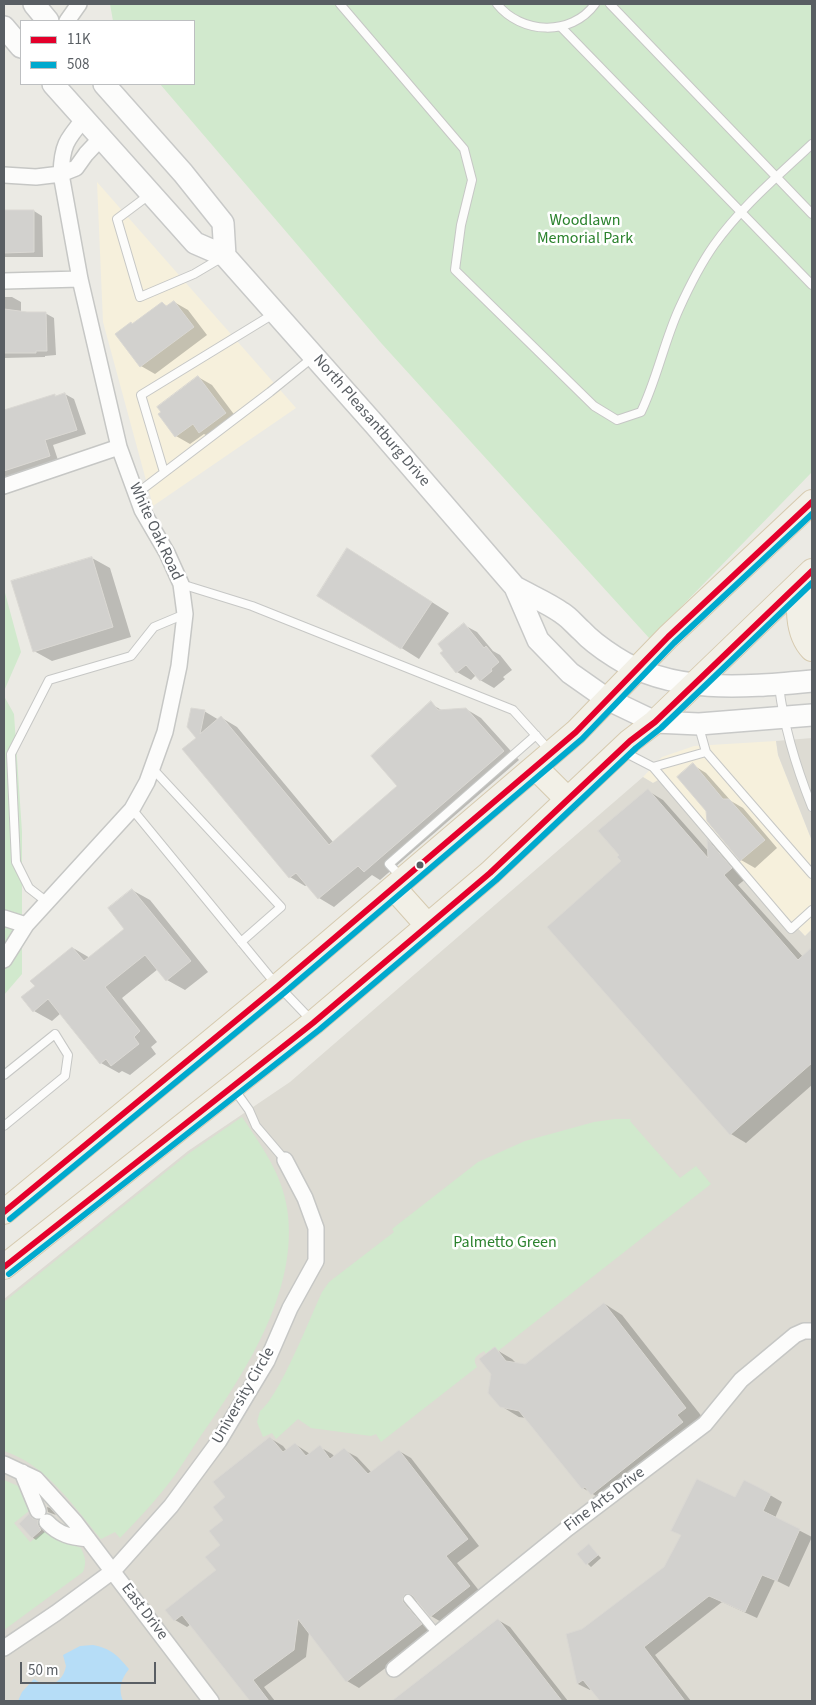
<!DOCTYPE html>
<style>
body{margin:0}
#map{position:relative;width:816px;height:1705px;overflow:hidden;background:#ebeae4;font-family:"Source Sans 3",sans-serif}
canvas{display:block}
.frame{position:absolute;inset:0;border:5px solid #595e63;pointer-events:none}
.legend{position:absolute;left:20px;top:20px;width:175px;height:65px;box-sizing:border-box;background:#fff;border:1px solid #bdbfc1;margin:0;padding:6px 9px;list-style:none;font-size:15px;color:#595e63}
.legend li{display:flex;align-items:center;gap:10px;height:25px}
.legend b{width:25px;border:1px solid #bdbfc1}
.scale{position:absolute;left:20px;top:1662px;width:136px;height:22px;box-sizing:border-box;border:2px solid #595e63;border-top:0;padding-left:6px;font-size:15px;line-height:18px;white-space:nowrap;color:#595e63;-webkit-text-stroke:4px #fff;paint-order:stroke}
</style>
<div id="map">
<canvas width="816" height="1705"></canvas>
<div class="frame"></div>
<ul class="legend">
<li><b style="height:6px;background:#e4002b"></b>11K</li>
<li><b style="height:6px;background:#00a9ce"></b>508</li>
</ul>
<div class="scale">50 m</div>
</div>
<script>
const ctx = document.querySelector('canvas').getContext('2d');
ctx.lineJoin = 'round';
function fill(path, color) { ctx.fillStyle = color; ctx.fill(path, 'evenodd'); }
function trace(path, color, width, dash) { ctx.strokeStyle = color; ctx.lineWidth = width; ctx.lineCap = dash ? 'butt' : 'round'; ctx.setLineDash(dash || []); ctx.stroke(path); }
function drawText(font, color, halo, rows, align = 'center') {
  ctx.font = font + ' "Source Sans 3",sans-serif'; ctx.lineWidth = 5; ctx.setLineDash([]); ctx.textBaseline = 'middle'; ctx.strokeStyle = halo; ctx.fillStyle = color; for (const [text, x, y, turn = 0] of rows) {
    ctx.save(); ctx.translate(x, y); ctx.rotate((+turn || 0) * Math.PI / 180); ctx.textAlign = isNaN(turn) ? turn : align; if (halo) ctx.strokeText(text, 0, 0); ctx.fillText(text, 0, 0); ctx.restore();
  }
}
fill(new Path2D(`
 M 97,182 L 296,408 L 153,506 L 103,322 Z
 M 776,741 L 778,755 L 812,841 L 812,929 L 805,936 L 658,781 L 653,783 L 643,777 L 662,757 L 694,746 Z`), '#f6f0dc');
fill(new Path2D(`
 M 812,738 L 812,841 L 778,755 L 776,741 Z
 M 643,777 L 653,783 L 658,780 L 805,936 L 812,929 L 812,1701 L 4,1701 L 4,1299 L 188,1151 L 290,1082 Z`), '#dddbd3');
fill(new Path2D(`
 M 110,4 L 812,4 L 812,472 L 650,639 L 382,344 L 160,84 L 194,84 L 194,21 L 113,21 Z
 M 4,589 L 21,652 L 4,691 Z
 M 4,696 L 14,714 L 22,832 L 22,974 L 4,995 Z
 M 242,1117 C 261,1145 282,1174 287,1208 C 300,1291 243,1376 198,1440 C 186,1458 175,1477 161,1493 C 148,1509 134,1523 120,1538 L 115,1532 L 101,1539 C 73,1506 47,1465 4,1451 L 4,1302 L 188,1154 Z
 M 615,1119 L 631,1119 L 630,1121 L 680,1178 L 696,1166 L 711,1184 L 498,1351 L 494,1347 L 486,1354 L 484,1351 C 476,1356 472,1358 477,1367 L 381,1442 L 376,1434 L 371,1436 L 311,1428 L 298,1419 L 276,1439 L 272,1433 L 263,1437 L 257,1422 L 260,1411 C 278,1399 311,1316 322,1292 L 329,1282 L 394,1232 L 392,1229 L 478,1162 L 525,1141 L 594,1122 Z
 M 4,1480 L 18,1486 L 29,1511 L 14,1523 L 30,1542 L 47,1530 L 55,1537 L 81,1548 C 85,1557 87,1562 83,1572 L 4,1630 Z`), '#d1e9cd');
fill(new Path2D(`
 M 93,1645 C 112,1649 117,1655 129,1669 C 121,1679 118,1689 123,1701 L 18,1701 L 22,1692 L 34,1679 C 48,1690 63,1683 66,1666 L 63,1655 L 80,1646 Z`), '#b6ddf7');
fill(new Path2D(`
 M 4,211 L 34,211 L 42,216 L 43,257 L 4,257 Z
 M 4,297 L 12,297 L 21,302 L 21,313 L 45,313 L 54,318 L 56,355 L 45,356 L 45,357 L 4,358 Z
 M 174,302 L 188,310 L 207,335 L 155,374 L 141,366 L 133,325 L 163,303 L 168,307 Z
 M 198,377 L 212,385 L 239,421 L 214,439 L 204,434 L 190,444 L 176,436 L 160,415 Z
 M 65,394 L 74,399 L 86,434 L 53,445 L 58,460 L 7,478 L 4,476 L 4,412 L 55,396 L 56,397 Z
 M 92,558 L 110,568 L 131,637 L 52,661 L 34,651 Z
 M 366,560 L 449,613 L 419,659 L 319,596 Z
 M 464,625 L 477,632 L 493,651 L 500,655 L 512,670 L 503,677 L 505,679 L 494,688 L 480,680 L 476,675 L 471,680 L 457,672 Z
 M 433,705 L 443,711 L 466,709 L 481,718 L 519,760 L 380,880 L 372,875 L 334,907 L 319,898 L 307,885 L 305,886 L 290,877 L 198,738 L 204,711 L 219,720 L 222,718 L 237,727 L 333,842 L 399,786 Z
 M 693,765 L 706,773 L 731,801 L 743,808 L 777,848 L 755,868 L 741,860 L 708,821 L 707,811 Z
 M 648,791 L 663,800 L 709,852 L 709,842 L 723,850 L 747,878 L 738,885 L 803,957 L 812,949 L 812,1085 L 746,1143 L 731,1134 L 623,861 Z
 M 132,890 L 150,900 L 208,972 L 185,990 L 167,980 L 158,969 L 122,998 L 157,1042 L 151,1047 L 156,1054 L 130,1075 L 122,1071 L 119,1073 L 101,1063 L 61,1013 L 52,1021 L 34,1011 L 37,987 L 73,948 L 90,958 L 126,929 Z
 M 605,1304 L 622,1315 L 703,1418 L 609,1504 L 583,1488 L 526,1418 L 519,1417 L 501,1406 L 495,1349 L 512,1359 L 517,1364 L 525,1365 Z
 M 270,1438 L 283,1446 L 287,1451 L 295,1444 L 310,1454 L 320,1447 L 332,1454 L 335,1457 L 344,1450 L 357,1457 L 372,1473 L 399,1451 L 411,1458 L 479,1546 L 457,1563 L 481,1593 L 443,1623 L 431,1616 L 418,1600 L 414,1605 L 433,1632 L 359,1688 L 347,1681 L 309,1632 L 306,1657 L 264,1687 L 275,1701 L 251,1701 L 191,1624 L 187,1627 L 175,1620 L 218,1571 L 227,1497 Z
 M 770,1495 L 782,1502 L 775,1518 L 812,1537 L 789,1587 L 775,1580 L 757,1618 L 722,1602 L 655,1655 L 691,1701 L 605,1701 L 595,1689 L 593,1688 L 590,1690 L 578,1684 L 567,1635 L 583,1630 L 665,1567 L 682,1536 L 673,1530 L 735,1499 Z
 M 47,1507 L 50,1508 L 56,1515 L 48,1512 Z
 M 29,1516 L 42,1524 L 45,1532 L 36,1540 L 32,1537 Z
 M 589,1546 L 601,1558 L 591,1567 L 578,1554 Z
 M 498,1620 L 510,1627 L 568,1701 L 394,1701 Z`), '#0003');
const building = new Path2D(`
 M 4,210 L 34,210 L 34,252 L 4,253 Z
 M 174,301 L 194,327 L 140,367 L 115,334 L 131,322 L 132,324 L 162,302 L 166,306 Z
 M 4,309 L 27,312 L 46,312 L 47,351 L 36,351 L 36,353 L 4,353 Z
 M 198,376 L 226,413 L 199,433 L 193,424 L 175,437 L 158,414 L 161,412 L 157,407 Z
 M 65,393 L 77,430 L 45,440 L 50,456 L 4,471 L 4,410 L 55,394 L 55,396 Z
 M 347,548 L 432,602 L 401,649 L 317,596 Z
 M 92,557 L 113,627 L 33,652 L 11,581 Z
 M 464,623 L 484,648 L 486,646 L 499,662 L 491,669 L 492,671 L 480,681 L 466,665 L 456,673 L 440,653 L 443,651 L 438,644 Z
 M 431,701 L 438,710 L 466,708 L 504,751 L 364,872 L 358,866 L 318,899 L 296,873 L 289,878 L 182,749 L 196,738 L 187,727 L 191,708 L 205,710 L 200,734 L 221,716 L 329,845 L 397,786 L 371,756 Z
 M 693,763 L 723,799 L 729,799 L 765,840 L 740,861 L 707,821 L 706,811 L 677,777 Z
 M 648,789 L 708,858 L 707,839 L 732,868 L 724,875 L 798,960 L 812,947 L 812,1063 L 730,1135 L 547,927 L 621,861 L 617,857 L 619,855 L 598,831 Z
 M 132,889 L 191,961 L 166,981 L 145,955 L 105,987 L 140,1031 L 134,1037 L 139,1044 L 111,1066 L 106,1059 L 100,1064 L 48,999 L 33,1012 L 21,997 L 35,986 L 30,981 L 72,947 L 84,961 L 124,929 L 108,908 Z
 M 604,1303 L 686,1408 L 677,1415 L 683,1422 L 591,1495 L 585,1487 L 582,1489 L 519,1411 L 500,1407 L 488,1393 L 491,1374 L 479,1359 L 495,1347 L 506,1361 L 525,1364 Z
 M 270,1437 L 283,1452 L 295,1443 L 306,1456 L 320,1445 L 330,1459 L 344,1448 L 368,1474 L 399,1450 L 468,1539 L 446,1556 L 470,1586 L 430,1617 L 412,1595 L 405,1594 L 403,1598 L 403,1602 L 422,1624 L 346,1682 L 298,1619 L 294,1650 L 253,1680 L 269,1701 L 250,1701 L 182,1615 L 174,1621 L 165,1610 L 216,1570 L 205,1557 L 220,1545 L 209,1531 L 223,1520 L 213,1507 L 225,1497 L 213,1482 Z
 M 697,1479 L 735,1497 L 744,1480 L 758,1487 L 771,1494 L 763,1511 L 800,1529 L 777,1581 L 762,1575 L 745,1612 L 709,1596 L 644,1647 L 685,1701 L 600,1701 L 583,1680 L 577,1684 L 566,1634 L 582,1629 L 664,1567 L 681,1535 L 671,1531 Z
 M 29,1514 L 33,1519 L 38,1520 L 38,1525 L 41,1530 L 32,1538 L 19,1524 Z
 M 589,1544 L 598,1555 L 586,1565 L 577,1554 Z
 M 498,1619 L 562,1701 L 392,1701 Z`);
fill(building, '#d2d1ce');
trace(building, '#dad8d3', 1);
const lane = new Path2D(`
 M 340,4 L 464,149 L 472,180 L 461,225 L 455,270 L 594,406 L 617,420 L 641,412 C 657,379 664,342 679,309 C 689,287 700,265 714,245 C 741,207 778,176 812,144
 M 497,4 C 521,34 571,37 595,4
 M 610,4 L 812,214
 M 561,27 L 812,285
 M 149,195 L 117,219 L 140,297 L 194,274 L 221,258
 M 164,472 L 141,395 L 275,313
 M 136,494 L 270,392 L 312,358
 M 181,584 L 252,606 L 513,710 L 550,751
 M 779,686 C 784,728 796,767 812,807
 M 699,727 L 706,752 L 812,874
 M 622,751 L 653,767 L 791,929 L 812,910
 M 653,767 L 706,752
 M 152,768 L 281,907 L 241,942
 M 132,809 L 270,977 L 312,1021
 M 401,877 L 389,864 L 536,735
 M 47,902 L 29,888 L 16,862 L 11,754 L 49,680 L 131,656 L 154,627 L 185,614
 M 4,1075 L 55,1034 L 68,1055 L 65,1076 L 4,1126
 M 234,1089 L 249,1110 L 256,1126 L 285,1160
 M 408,1599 L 437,1634`);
const street = new Path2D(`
 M 67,21 L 79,4
 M 4,175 L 36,177 L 61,174 L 76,168 L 86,154 L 101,138
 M 4,281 L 80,279
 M 4,486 L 119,447
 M 4,918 L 26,925
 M 4,960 L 26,925 L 132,809 L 147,782 L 165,732 L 179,666 L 185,614 L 181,584 L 167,553 L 142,510 L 119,447 L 80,279 L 61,174 C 62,146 66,140 84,119
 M 4,1464 L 36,1479 L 75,1522 L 211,1701
 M 22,1472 L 38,1511
 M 47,1522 C 59,1535 71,1537 88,1539
 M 4,1648 L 56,1613 L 113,1571 L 171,1506 L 219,1441 L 267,1361 L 290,1308 L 316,1261 L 316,1228 L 305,1198 L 285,1160
 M 394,1669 L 568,1528 L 705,1424 L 741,1380 L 795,1335 L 804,1331 L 812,1331`);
const secondary = new Path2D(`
 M 34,4 L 48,21
 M 4,27 L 21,47
 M 53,84 L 195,243 L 225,256 L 375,425 L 515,587 L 538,640 L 570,673 L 607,699 L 655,722 L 699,724 L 812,715
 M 104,84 L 183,173 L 223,223 L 225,256
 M 515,587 C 531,596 548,603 562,613 C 570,618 575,625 582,631 C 591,641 604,650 615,657 C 673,695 747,687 812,681`);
const primary = new Path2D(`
 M 801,583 C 798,604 796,632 812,649
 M 535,767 L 568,800
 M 394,888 L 428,926
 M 4,1212 L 278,986 L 576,732 L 668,637 L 812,502
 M 4,1267 L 313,1023 L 490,873 L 630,741 L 655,722 L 812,571`);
trace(lane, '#c6c7c5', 10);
trace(street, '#c6c7c5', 18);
trace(secondary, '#c8c9c8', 24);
trace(primary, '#d6caaf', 26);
trace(lane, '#fcfcfb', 8);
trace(street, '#fcfcfb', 15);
trace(secondary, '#fcfcfb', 21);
trace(primary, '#f2f0e7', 24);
trace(new Path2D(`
 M 4,1212 L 278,986 L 576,732 L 668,637 L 812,502
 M 4,1267 L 313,1023 L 490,873 L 630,741 L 655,722 L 812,571`), '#e4002b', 6);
trace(new Path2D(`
 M 10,1219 L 284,993 L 582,739 L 674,643 L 812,514
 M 9,1274 L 319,1030 L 496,880 L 636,748 L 661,728 L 812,583`), '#00a9ce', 6);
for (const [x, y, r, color] of [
 [420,865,4.5,"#595e63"]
]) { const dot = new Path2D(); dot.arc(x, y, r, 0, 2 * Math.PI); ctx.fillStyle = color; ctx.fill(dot); trace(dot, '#fff', 2); }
drawText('16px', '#2b822d', '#fff', [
 ["Woodlawn",585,221],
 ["Memorial Park",585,239],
 ["Palmetto Green",505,1243]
]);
drawText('16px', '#595e63', '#fff', [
 ["North Pleasantburg Drive",371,421,49],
 ["White Oak Road",155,532,65],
 ["University Circle",244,1396,-60],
 ["Fine Arts Drive",605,1500,-37],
 ["East Drive",144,1612,53]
]);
</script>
